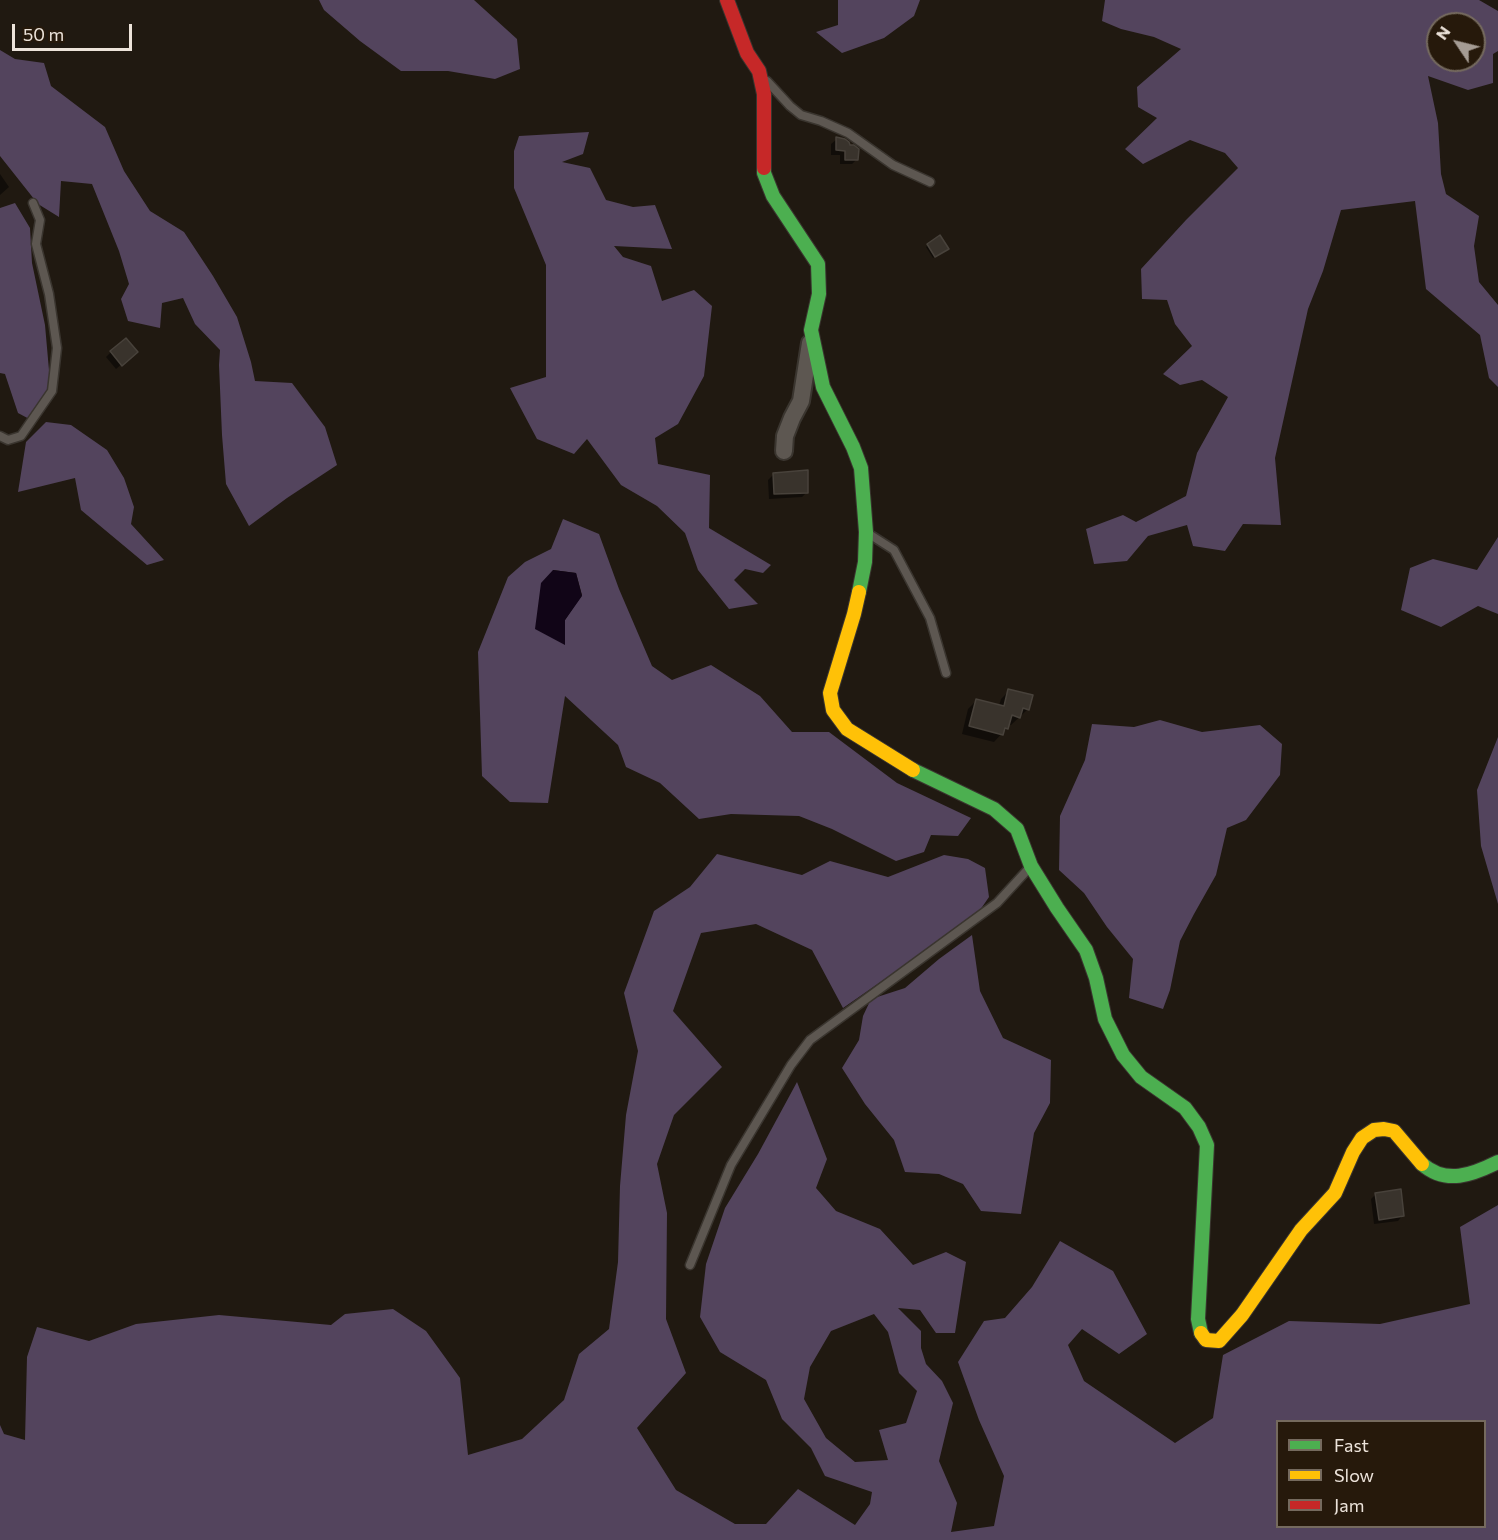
<!DOCTYPE html>
<style>
body{margin:0}
#map{position:relative;width:1498px;height:1540px;overflow:hidden;background:#201911;font-family:Commissioner,sans-serif}
canvas{display:block}
.legend{position:absolute;left:1276px;top:1420px;width:210px;height:108px;box-sizing:border-box;background:#26190b;border:2px solid #756a5e;margin:0;padding:8px 10px;list-style:none;font-size:18px;color:#ece3da}
.legend li{display:flex;align-items:center;gap:12px;height:30px}
.legend b{width:30px;border:2px solid #756a5e}
.north{position:absolute;left:1426px;top:12px;width:60px;height:60px;box-sizing:border-box;background:#26190b;border:2px solid #756a5e;border-radius:50%;rotate:305deg;font-size:16px;font-weight:700;line-height:24px;text-align:center;color:#ece3da}
.north::after{content:'';display:block;margin:auto;width:21px;height:27px;background:#a59c94;clip-path:polygon(50% 0,100% 100%,50% 72%,0 100%)}
.scale{position:absolute;left:12px;top:24px;width:120px;height:27px;box-sizing:border-box;border:3px solid #ece3da;border-top:0;padding-left:8px;font-size:18px;line-height:21px;white-space:nowrap;color:#ece3da;-webkit-text-stroke:4px #26190b;paint-order:stroke}
</style>
<div id="map">
<canvas width="1498" height="1540"></canvas>
<ul class="legend">
<li><b style="height:8px;background:#4caf50"></b>Fast</li>
<li><b style="height:8px;background:#ffc107"></b>Slow</li>
<li><b style="height:8px;background:#c62828"></b>Jam</li>
</ul>
<div class="north">N</div>
<div class="scale">50 m</div>
</div>
<script>
const ctx = document.querySelector('canvas').getContext('2d');
ctx.lineJoin = 'round';
function fill(path, color) { ctx.fillStyle = color; ctx.fill(path, 'evenodd'); }
function trace(path, color, width, dash) { ctx.strokeStyle = color; ctx.lineWidth = width; ctx.lineCap = dash ? 'butt' : 'round'; ctx.setLineDash(dash || []); ctx.stroke(path); }
fill(new Path2D(`
 M 319,0 L 474,0 L 517,39 L 520,69 L 495,79 L 448,71 L 401,71 L 360,41 L 324,10 Z
 M 838,0 L 920,0 L 914,16 L 884,38 L 842,53 L 816,32 L 838,25 Z
 M 1105,0 L 1479,0 L 1498,11 L 1498,51 L 1493,54 L 1493,83 L 1468,90 L 1428,76 L 1438,123 L 1441,174 L 1446,194 L 1479,216 L 1474,246 L 1479,282 L 1498,305 L 1498,387 L 1489,378 L 1480,335 L 1426,289 L 1415,201 L 1341,210 L 1323,271 L 1308,309 L 1275,458 L 1281,525 L 1243,524 L 1225,551 L 1193,546 L 1187,525 L 1148,536 L 1127,561 L 1094,564 L 1086,529 L 1123,515 L 1136,522 L 1186,496 L 1197,453 L 1228,397 L 1202,380 L 1180,385 L 1163,374 L 1192,346 L 1175,324 L 1167,300 L 1142,299 L 1141,269 L 1186,220 L 1238,168 L 1225,153 L 1190,140 L 1143,164 L 1125,149 L 1157,118 L 1138,107 L 1137,87 L 1181,49 L 1154,37 L 1121,29 L 1102,21 ZM 1438,24 L 1474,24 L 1474,60 L 1438,60 Z
 M 0,50 L 15,59 L 44,63 L 51,86 L 105,127 L 124,171 L 150,211 L 184,232 L 213,276 L 237,317 L 251,362 L 255,381 L 292,383 L 325,427 L 337,465 L 287,498 L 249,526 L 226,484 L 222,435 L 219,365 L 220,350 L 195,324 L 183,298 L 162,303 L 160,328 L 128,321 L 121,299 L 129,284 L 119,251 L 92,184 L 61,181 L 59,217 L 38,204 L 0,156 Z
 M 589,132 L 583,154 L 562,162 L 590,168 L 606,200 L 633,207 L 655,205 L 672,249 L 614,246 L 623,257 L 651,266 L 662,301 L 694,290 L 712,306 L 704,376 L 678,424 L 655,438 L 658,464 L 710,475 L 709,528 L 771,565 L 763,573 L 745,569 L 734,580 L 758,604 L 729,609 L 698,570 L 685,533 L 657,506 L 621,485 L 587,439 L 574,454 L 537,439 L 510,388 L 546,377 L 546,265 L 514,188 L 514,151 L 519,136 Z
 M 15,203 L 30,228 L 32,263 L 45,325 L 51,393 L 33,421 L 18,413 L 5,374 L 0,373 L 0,208 Z
 M 46,422 L 71,425 L 107,450 L 124,478 L 134,507 L 131,524 L 164,560 L 147,565 L 81,510 L 75,478 L 18,492 L 26,442 Z
 M 563,519 L 599,534 L 619,589 L 652,666 L 672,680 L 711,665 L 760,696 L 792,732 L 829,732 L 897,783 L 971,818 L 958,836 L 931,835 L 924,852 L 896,861 L 832,829 L 799,816 L 731,814 L 699,819 L 660,783 L 626,767 L 618,745 L 565,696 L 548,803 L 510,802 L 482,776 L 478,652 L 508,577 L 525,562 L 551,549 ZM 553,570 L 576,573 L 582,595 L 565,620 L 565,645 Z
 M 1498,537 L 1498,614 L 1478,606 L 1441,627 L 1401,610 L 1410,568 L 1433,559 L 1477,570 Z
 M 1160,720 L 1202,732 L 1260,725 L 1282,744 L 1280,775 L 1246,820 L 1227,828 L 1216,875 L 1194,914 L 1180,941 L 1170,990 L 1163,1009 L 1129,998 L 1133,959 L 1107,927 L 1084,893 L 1059,870 L 1060,816 L 1085,760 L 1092,724 L 1134,727 Z
 M 1498,737 L 1498,904 L 1481,846 L 1477,790 Z
 M 717,854 L 802,875 L 830,861 L 888,877 L 944,855 L 968,859 L 985,868 L 989,897 L 976,916 L 843,1008 L 812,950 L 756,924 L 701,933 L 673,1011 L 722,1067 L 674,1115 L 657,1164 L 667,1213 L 666,1319 L 686,1373 L 637,1428 L 676,1490 L 735,1524 L 766,1524 L 798,1489 L 855,1525 L 870,1504 L 872,1492 L 825,1476 L 811,1448 L 782,1419 L 766,1380 L 720,1352 L 700,1317 L 706,1264 L 725,1208 L 758,1154 L 797,1082 L 827,1159 L 816,1188 L 836,1211 L 880,1229 L 913,1265 L 946,1252 L 966,1262 L 955,1333 L 936,1333 L 920,1310 L 898,1308 L 921,1331 L 921,1348 L 926,1364 L 942,1381 L 953,1403 L 939,1461 L 957,1503 L 951,1532 L 994,1526 L 1004,1476 L 979,1420 L 958,1362 L 984,1321 L 1005,1318 L 1032,1287 L 1060,1241 L 1113,1271 L 1147,1334 L 1119,1354 L 1082,1329 L 1068,1345 L 1084,1381 L 1175,1443 L 1213,1418 L 1223,1355 L 1289,1321 L 1380,1324 L 1470,1304 L 1460,1227 L 1498,1205 L 1498,1540 L 0,1540 L 0,1425 L 4,1434 L 25,1440 L 27,1357 L 37,1327 L 89,1341 L 136,1324 L 219,1315 L 331,1325 L 345,1314 L 393,1309 L 426,1331 L 460,1378 L 468,1455 L 522,1439 L 564,1400 L 579,1354 L 609,1329 L 618,1262 L 620,1186 L 626,1115 L 638,1051 L 624,993 L 654,911 L 690,887 ZM 874,1314 L 888,1332 L 899,1373 L 917,1391 L 906,1423 L 879,1430 L 888,1460 L 855,1462 L 826,1438 L 804,1399 L 810,1367 L 831,1331 ZM 1278,1422 L 1484,1422 L 1484,1526 L 1278,1526 Z
 M 972,935 L 980,991 L 1003,1038 L 1051,1060 L 1050,1103 L 1034,1133 L 1021,1214 L 981,1211 L 963,1184 L 939,1174 L 905,1172 L 894,1140 L 865,1104 L 842,1068 L 859,1040 L 863,1016 L 871,999 L 905,988 L 939,959 Z`), '#53445d');
fill(new Path2D(`
 M 553,570 L 576,573 L 582,596 L 565,620 L 565,645 L 535,629 L 541,583 Z`), '#110517');
fill(new Path2D(`
 M 837,139 L 857,159 L 852,164 L 840,164 L 840,155 L 831,155 L 831,144 Z
 M 0,174 L 9,187 L 0,195 Z
 M 928,245 L 945,251 L 933,258 L 926,247 Z
 M 111,352 L 130,357 L 116,369 L 106,357 Z
 M 773,475 L 807,492 L 802,497 L 769,499 L 768,480 Z
 M 1009,691 L 1028,709 L 1011,725 L 1008,724 L 1007,728 L 994,742 L 962,734 L 968,709 L 976,701 L 999,706 L 1001,699 Z
 M 1376,1194 L 1403,1215 L 1398,1221 L 1374,1224 L 1371,1199 Z`), '#0007');
const building = new Path2D(`
 M 836,137 L 845,139 L 849,142 L 850,145 L 854,145 L 859,149 L 858,160 L 845,160 L 845,151 L 836,150 Z
 M 940,235 L 949,249 L 935,257 L 927,244 Z
 M 126,338 L 138,352 L 122,366 L 110,351 Z
 M 808,470 L 808,493 L 774,494 L 773,473 Z
 M 1008,689 L 1033,695 L 1029,710 L 1023,708 L 1020,718 L 1012,715 L 1008,729 L 1005,728 L 1003,735 L 969,726 L 976,699 L 1004,706 Z
 M 1401,1189 L 1404,1216 L 1379,1220 L 1375,1193 Z`);
fill(building, '#39332c');
trace(building, '#48423b', 1.5);
const lane = new Path2D(`
 M 767,81 L 790,106 L 801,115 L 821,121 L 848,133 L 893,165 L 930,182
 M 0,436 L 8,440 L 21,436 L 52,391 L 57,348 L 49,294 L 36,244 L 40,220 L 33,203
 M 869,534 L 894,550 L 930,618 L 946,673
 M 690,1265 L 731,1165 L 791,1065 L 810,1040 L 997,903 L 1031,866`);
const street = new Path2D(`
 M 784,451 L 785,436 L 792,418 L 801,401 L 810,343`);
const fast = new Path2D(`
 M 764,168 L 764,173 L 773,196 L 818,264 L 819,294 L 811,330 L 823,387 L 853,447 L 861,468 L 866,532 L 865,562 L 859,592
 M 913,770 L 994,809 L 1017,829 L 1031,866 L 1057,908 L 1086,950 L 1096,978 L 1105,1019 L 1123,1055 L 1141,1077 L 1185,1108 L 1199,1127 L 1207,1145 L 1198,1319 L 1201,1333
 M 1422,1164 C 1446,1185 1472,1175 1498,1162`);
const slow = new Path2D(`
 M 859,592 L 854,614 L 830,693 L 833,710 L 847,729 L 913,770
 M 1201,1333 L 1206,1340 L 1219,1341 L 1242,1315 L 1301,1230 L 1335,1193 L 1353,1152 L 1362,1138 L 1374,1130 L 1384,1129 L 1394,1131 L 1422,1164`);
const jam = new Path2D(`
 M 727,0 L 747,53 L 759,71 L 764,94 L 764,168`);
trace(lane, '#3a352f', 11);
trace(street, '#3a352f', 20);
trace(fast, '#3a352f', 16);
trace(slow, '#3a352f', 16);
trace(jam, '#3a352f', 16);
trace(lane, '#5d5751', 8);
trace(street, '#5d5751', 16);
trace(fast, '#4caf50', 14);
trace(slow, '#ffc107', 14);
trace(jam, '#c62828', 14);
</script>
